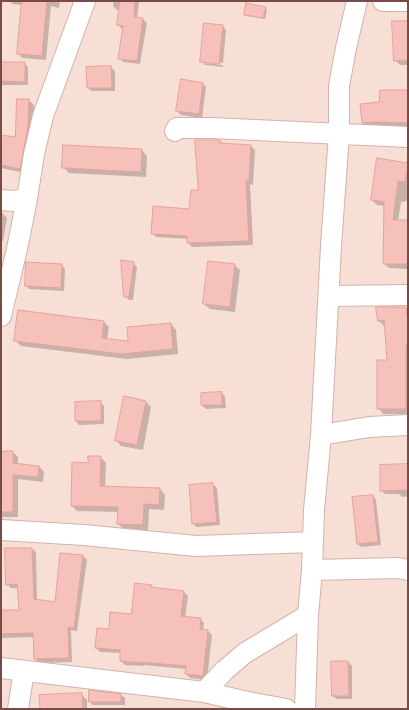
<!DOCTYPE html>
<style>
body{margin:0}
#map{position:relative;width:409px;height:710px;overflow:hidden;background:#feede4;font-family:"Exo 2",sans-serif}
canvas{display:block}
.frame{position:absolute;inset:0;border:2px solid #794b47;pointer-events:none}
</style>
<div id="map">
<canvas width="409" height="710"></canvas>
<div class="frame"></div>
</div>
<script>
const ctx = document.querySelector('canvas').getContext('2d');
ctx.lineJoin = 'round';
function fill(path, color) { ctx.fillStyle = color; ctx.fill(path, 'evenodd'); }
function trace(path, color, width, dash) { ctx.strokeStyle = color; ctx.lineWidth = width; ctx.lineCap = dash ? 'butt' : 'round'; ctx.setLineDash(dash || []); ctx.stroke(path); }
fill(new Path2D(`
 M 1,1 L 408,1 L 408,709 L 1,709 Z`), '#f8dfd5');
fill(new Path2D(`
 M 10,1 L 60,1 L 59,8 L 51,6 L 46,60 L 22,58 L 18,53 L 22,5 L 13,4 Z
 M 114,1 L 139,1 L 137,18 L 143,19 L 147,23 L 140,64 L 123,62 L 120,58 L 124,29 L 122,29 L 118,25 L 120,10 L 117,10 L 113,6 Z
 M 199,1 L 225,1 L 225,2 L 200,2 Z
 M 265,8 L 267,10 L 265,19 L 247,16 L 245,14 Z
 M 408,22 L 408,65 L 400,65 L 395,60 Z
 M 223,26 L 226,30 L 223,63 L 203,61 L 203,63 L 223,65 L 223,67 L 205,65 L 201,61 Z
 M 1,63 L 24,63 L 28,67 L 28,85 L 3,85 L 1,83 Z
 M 111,67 L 115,71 L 115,91 L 91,91 L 88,88 Z
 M 203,84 L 206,87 L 202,118 L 181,115 L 177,111 Z
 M 408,91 L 408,127 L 377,126 L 368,127 L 363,123 L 380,103 Z
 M 29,100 L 34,105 L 32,133 L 24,173 L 1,168 L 1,136 L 16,139 Z
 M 220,141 L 223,144 L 251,146 L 255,150 L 253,185 L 250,184 L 253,245 L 192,247 L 188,243 L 188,239 L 156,237 L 152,233 L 190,210 Z
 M 142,150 L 147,156 L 146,177 L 69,173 L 63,167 Z
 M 408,164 L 408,201 L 401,202 L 398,221 L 408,221 L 408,269 L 389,268 L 384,263 L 385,206 L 377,205 L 372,200 Z
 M 1,212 L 7,218 L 3,241 L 1,241 Z
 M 133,263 L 137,267 L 133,300 L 129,300 L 125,296 Z
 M 62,265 L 65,269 L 64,291 L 29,289 L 26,285 Z
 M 234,265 L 240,270 L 235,312 L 210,309 L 204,304 Z
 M 406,308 L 408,310 L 408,414 L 383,414 L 378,408 L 388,361 L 385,325 L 384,326 L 378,320 Z
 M 104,322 L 109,327 L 107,340 L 129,342 L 171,324 L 176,330 L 178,354 L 127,359 L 21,346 L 15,340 Z
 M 222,393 L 225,397 L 226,408 L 206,409 L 202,405 Z
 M 100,402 L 104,406 L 104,424 L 79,425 L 76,421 Z
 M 146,402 L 151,407 L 143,450 L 121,446 L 116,440 Z
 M 1,452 L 13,452 L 18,457 L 18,464 L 39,466 L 44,472 L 43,482 L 18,479 L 18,517 L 1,517 Z
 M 100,457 L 106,463 L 105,487 L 160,489 L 165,495 L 164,510 L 149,509 L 148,530 L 124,529 L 118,524 L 119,512 L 77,511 L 72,506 L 89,464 Z
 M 408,465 L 408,496 L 402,497 L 399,494 L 385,494 L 381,490 Z
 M 213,484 L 217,488 L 220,525 L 196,527 L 193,523 Z
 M 373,496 L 376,500 L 381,545 L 361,547 L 358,544 Z
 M 6,549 L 32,549 L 36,552 L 37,601 L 56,603 L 83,556 L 87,560 L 77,631 L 71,630 L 72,662 L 39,663 L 35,659 L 34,637 L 1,638 L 1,611 L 20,611 L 18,588 L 11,588 L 7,584 Z
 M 151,586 L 153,588 L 184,592 L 188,596 L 185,618 L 200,619 L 204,623 L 203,630 L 208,631 L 212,635 L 207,680 L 190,678 L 186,674 L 186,669 L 144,665 L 144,666 L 125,665 L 121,661 L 121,653 L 100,652 L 96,648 L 110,630 L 132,615 Z
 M 332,662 L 348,662 L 352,666 L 352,699 L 336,699 L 333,695 Z
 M 81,694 L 87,700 L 87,709 L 41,709 Z
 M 121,695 L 125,698 L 125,705 L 93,705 L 90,702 Z`), '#0003');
const building = new Path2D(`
 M 22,1 L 47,1 L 42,56 L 17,54 Z
 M 120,1 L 135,1 L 134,17 L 143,18 L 137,61 L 118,59 L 123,26 L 117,25 Z
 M 246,3 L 266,7 L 263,18 L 244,15 Z
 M 392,21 L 408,21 L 408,60 L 394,61 Z
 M 204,23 L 223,25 L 219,64 L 200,62 Z
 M 1,62 L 25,62 L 25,82 L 1,81 Z
 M 111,66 L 112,88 L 87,88 L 86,67 Z
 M 181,79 L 203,83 L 199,114 L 176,111 Z
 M 380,90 L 408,90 L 408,123 L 372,122 L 362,123 L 360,104 L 379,102 Z
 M 17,99 L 29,99 L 28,127 L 20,169 L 1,165 L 1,135 L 15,137 Z
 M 195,140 L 220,140 L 220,143 L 251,145 L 249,181 L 246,181 L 249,241 L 187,243 L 187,236 L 151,234 L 153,206 L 189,209 L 191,190 L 198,190 Z
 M 63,145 L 142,149 L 141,172 L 62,168 Z
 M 377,158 L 408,163 L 405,182 L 398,181 L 393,220 L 408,220 L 408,264 L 383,264 L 384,202 L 371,200 Z
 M 121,260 L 134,262 L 129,297 L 124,297 Z
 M 208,261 L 235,264 L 230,307 L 203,304 Z
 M 26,262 L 62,264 L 61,288 L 25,286 Z
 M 376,307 L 406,307 L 408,323 L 408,345 L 406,345 L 406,409 L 377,409 L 377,360 L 387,360 L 384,320 L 378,321 Z
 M 18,310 L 104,321 L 102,338 L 128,341 L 127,327 L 171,323 L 173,349 L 121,354 L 14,341 Z
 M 222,392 L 222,405 L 201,405 L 201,393 Z
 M 124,396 L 146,401 L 137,445 L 115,441 Z
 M 101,401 L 101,421 L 75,421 L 75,402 Z
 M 1,451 L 13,451 L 13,463 L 39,466 L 38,477 L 13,475 L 13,512 L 1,512 Z
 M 88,456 L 101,456 L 100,486 L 160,488 L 159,505 L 144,504 L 143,525 L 117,524 L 118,507 L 71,506 L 72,462 L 88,463 Z
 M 408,464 L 408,490 L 380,491 L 380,465 Z
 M 213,483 L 217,522 L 192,524 L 189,485 Z
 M 373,495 L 378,542 L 357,544 L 352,497 Z
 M 5,548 L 32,548 L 34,599 L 55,602 L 60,553 L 83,555 L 74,628 L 68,627 L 69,658 L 34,659 L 33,633 L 1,634 L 1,610 L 19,610 L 17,584 L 6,585 Z
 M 135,583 L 152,585 L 151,587 L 184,591 L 181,616 L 201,618 L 200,629 L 208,630 L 203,676 L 185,674 L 186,666 L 140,662 L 140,663 L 120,661 L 120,650 L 95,648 L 97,628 L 109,629 L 110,612 L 131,614 Z
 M 331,661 L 348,661 L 349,696 L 332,696 Z
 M 89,690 L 121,694 L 121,702 L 89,702 Z
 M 82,693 L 83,709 L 40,709 L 39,695 Z`);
fill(building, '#f6c1ba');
trace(building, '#eaa199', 1);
const minor = new Path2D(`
 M 383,1 L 408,1
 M 175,131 L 177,128 L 211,128 L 408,137
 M 1,200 L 14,201 L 27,199
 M 329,296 L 408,295
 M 1,316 L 17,249 L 27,199 L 34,154 L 43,116 L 85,1
 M 321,435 L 369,427 L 408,425
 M 1,530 L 84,535 L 196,546 L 313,542
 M 312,570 L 398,568 L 408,570
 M 1,668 L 204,692 L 248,702 L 286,709
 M 204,692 L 225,670 L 245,653 L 308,615
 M 18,709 L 24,671
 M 305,709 L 308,615 L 312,570 L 314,510 L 321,435 L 331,246 L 339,134 L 339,86 L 346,48 L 357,1`);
trace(minor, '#d3b2ac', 22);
trace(minor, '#fff', 20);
</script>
